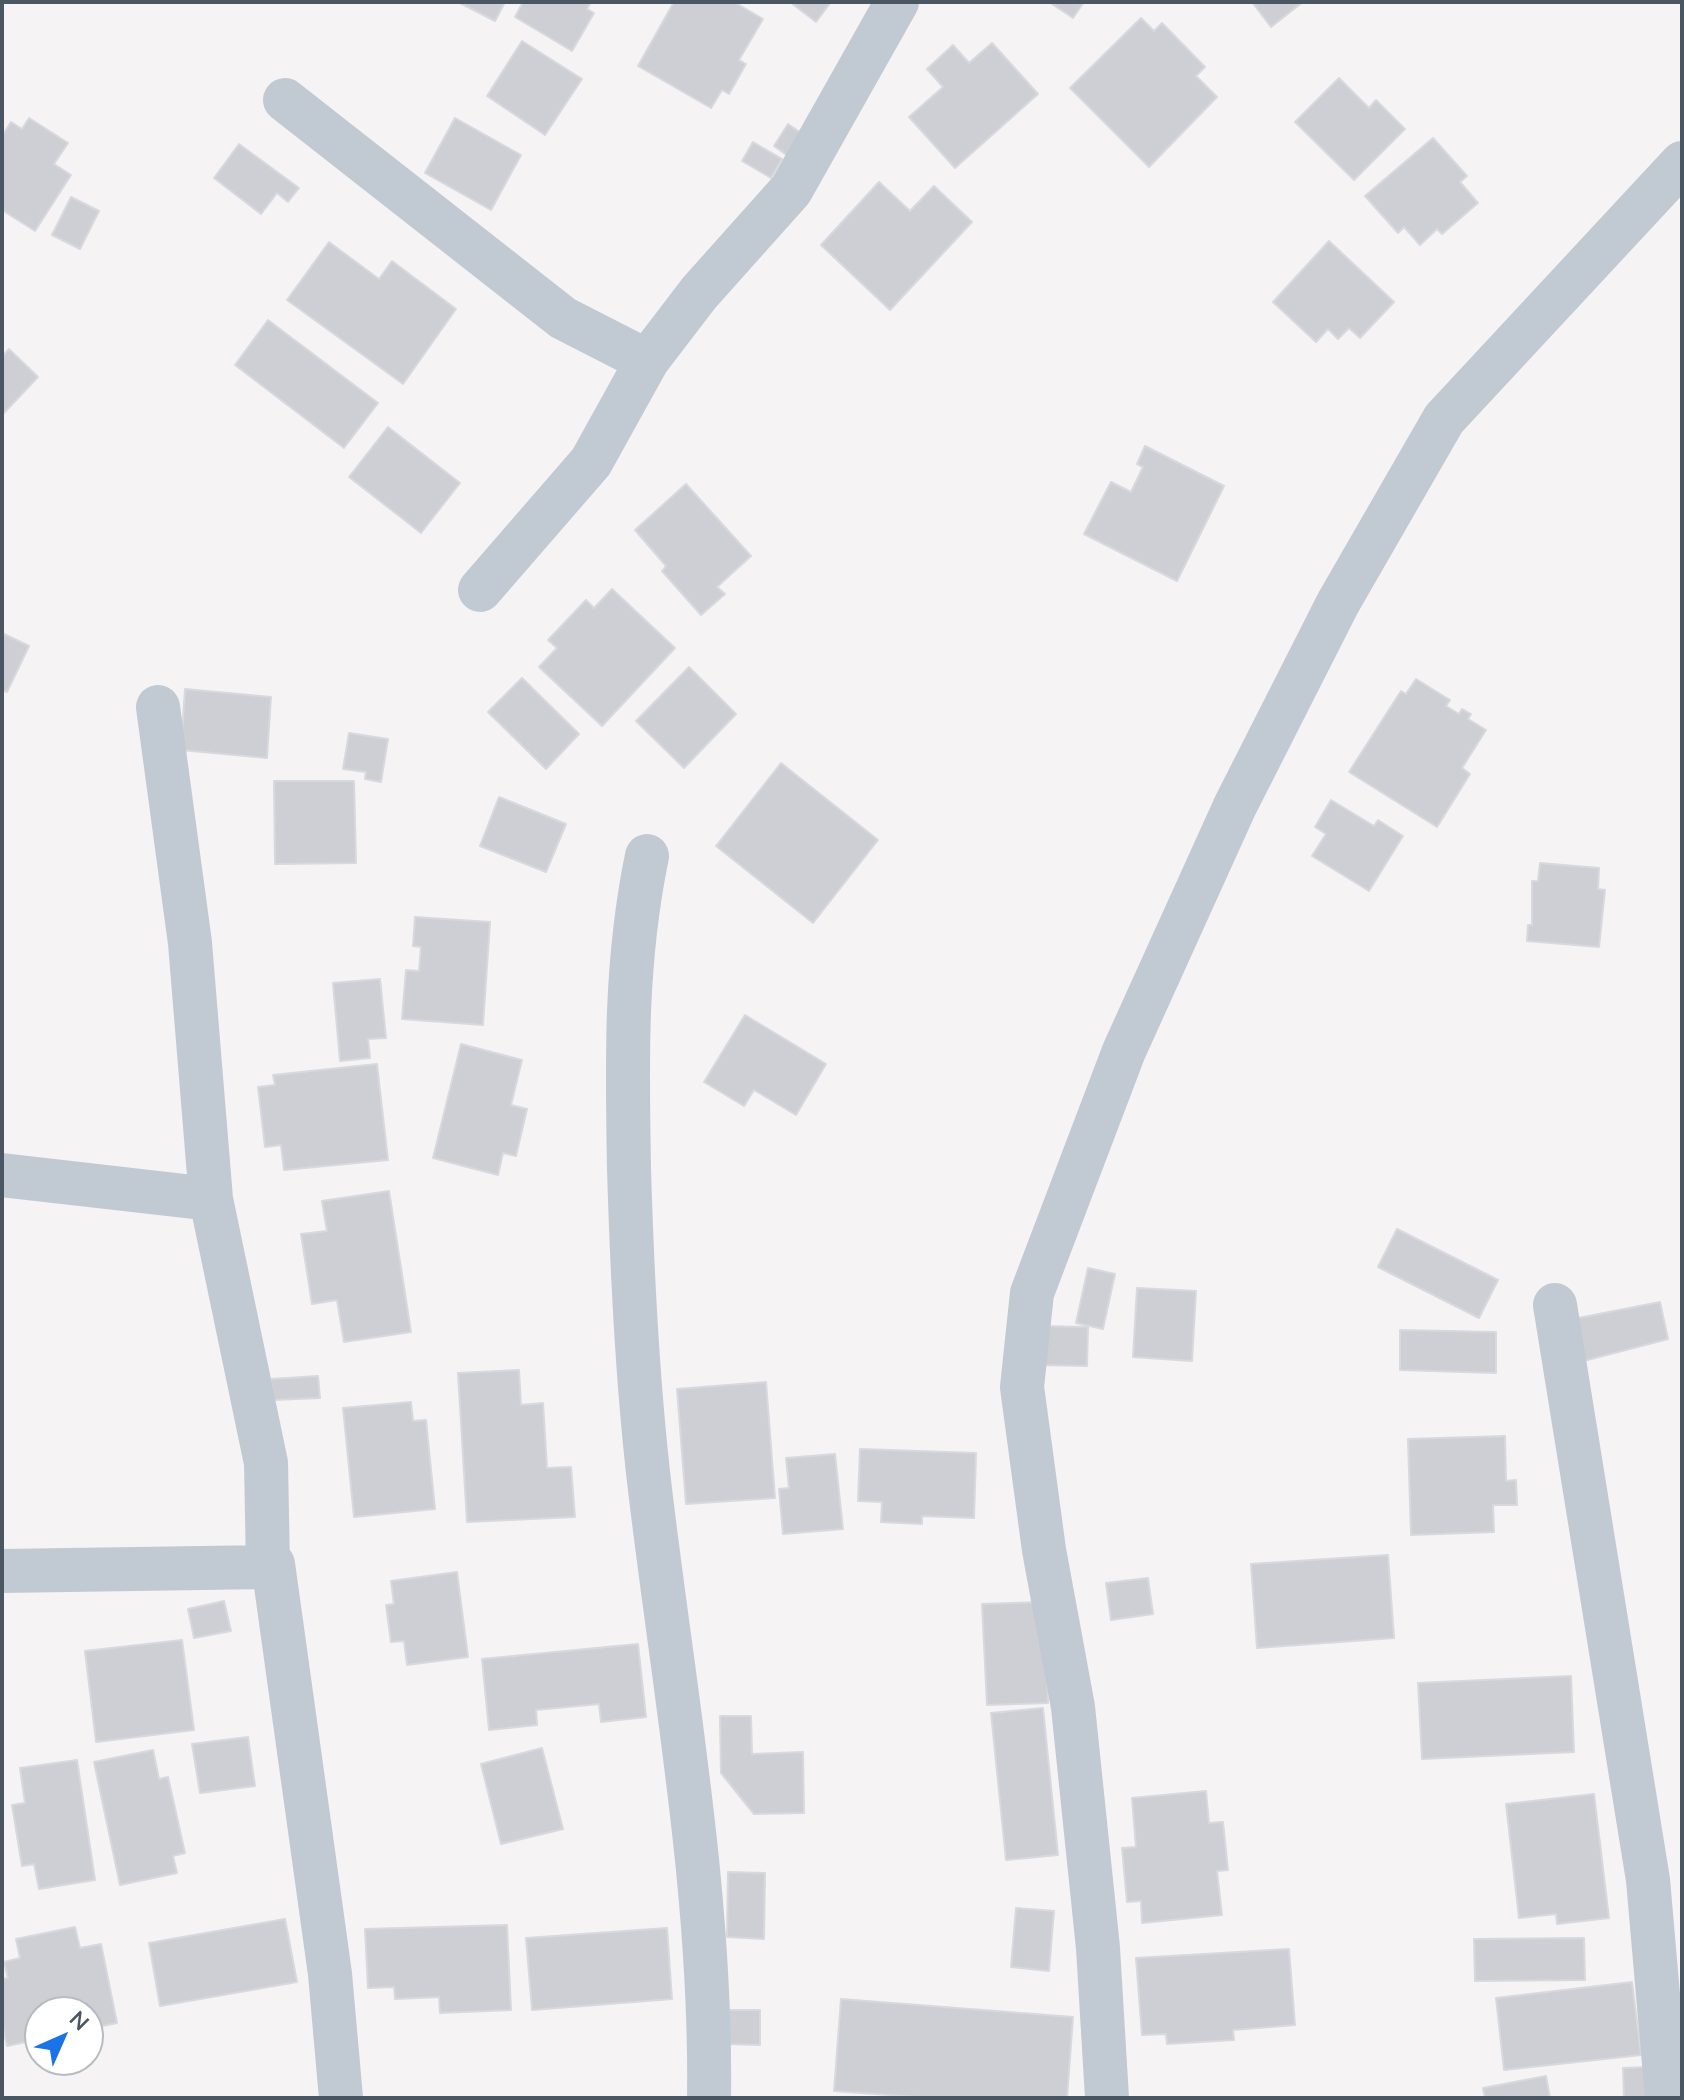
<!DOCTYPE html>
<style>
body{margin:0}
#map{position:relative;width:1684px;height:2100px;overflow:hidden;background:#f5f3f3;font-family:Mulish,sans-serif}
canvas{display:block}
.frame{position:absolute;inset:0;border:4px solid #4a5661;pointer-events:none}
.north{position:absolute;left:24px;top:1996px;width:80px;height:80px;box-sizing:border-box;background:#fff;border:2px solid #b7bbc0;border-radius:50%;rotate:45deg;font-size:22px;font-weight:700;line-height:32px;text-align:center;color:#4a5661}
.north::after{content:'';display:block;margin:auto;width:28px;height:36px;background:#1a73e8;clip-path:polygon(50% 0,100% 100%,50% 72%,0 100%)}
</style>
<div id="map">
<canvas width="1684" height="2100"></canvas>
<div class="frame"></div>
<div class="north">N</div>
</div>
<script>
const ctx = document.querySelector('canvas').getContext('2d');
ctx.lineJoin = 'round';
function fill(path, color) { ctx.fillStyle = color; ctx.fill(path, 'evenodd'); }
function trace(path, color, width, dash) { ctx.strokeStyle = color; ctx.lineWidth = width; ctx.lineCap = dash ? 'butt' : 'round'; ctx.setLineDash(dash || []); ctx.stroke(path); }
const building = new Path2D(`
 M 458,2 L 505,2 L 495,21 Z
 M 523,2 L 591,2 L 587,9 L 594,13 L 572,51 L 515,17 Z
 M 674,2 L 734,2 L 763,19 L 739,60 L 746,64 L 729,94 L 722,90 L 711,108 L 638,66 Z
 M 790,2 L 831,2 L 816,22 Z
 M 1049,2 L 1084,2 L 1073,18 Z
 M 1252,2 L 1303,2 L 1271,27 Z
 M 1141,18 L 1154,31 L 1162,23 L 1205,67 L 1196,76 L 1217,97 L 1149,167 L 1070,88 Z
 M 522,41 L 582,79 L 545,135 L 487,96 Z
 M 992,43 L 1038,94 L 955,168 L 909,117 L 943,87 L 927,69 L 953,45 L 969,63 Z
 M 1339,78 L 1369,108 L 1376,100 L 1405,129 L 1354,180 L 1295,122 Z
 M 29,118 L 68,143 L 54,164 L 71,175 L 35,231 L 2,210 L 2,136 L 11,122 L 22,129 Z
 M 455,118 L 521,155 L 491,210 L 425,173 Z
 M 788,124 L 810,139 L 795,161 L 774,146 Z
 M 1433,138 L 1467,176 L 1460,182 L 1478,203 L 1442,234 L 1437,229 L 1420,245 L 1404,227 L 1398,233 L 1365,196 Z
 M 753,142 L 782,159 L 771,178 L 742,161 Z
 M 239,144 L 299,188 L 288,202 L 277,193 L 261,214 L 214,178 Z
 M 879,182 L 910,211 L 934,186 L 972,222 L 890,310 L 821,245 Z
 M 71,197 L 99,211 L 80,249 L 52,235 Z
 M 1329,241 L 1394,302 L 1360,338 L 1349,328 L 1338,339 L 1328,329 L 1316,342 L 1273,302 Z
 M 329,242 L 379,279 L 392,261 L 456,309 L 403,384 L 287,300 Z
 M 268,320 L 378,403 L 344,448 L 235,365 Z
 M 9,349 L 38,377 L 2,415 L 2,357 Z
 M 388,427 L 460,483 L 421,533 L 349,477 Z
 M 1145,446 L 1224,486 L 1177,581 L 1084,534 L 1111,482 L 1131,492 L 1143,467 L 1137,464 Z
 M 686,484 L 751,556 L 717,587 L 725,594 L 701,615 L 662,571 L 666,566 L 635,530 Z
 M 612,589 L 675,648 L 602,726 L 539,667 L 557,648 L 548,640 L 586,600 L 594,608 Z
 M 2,633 L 29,646 L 7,692 L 2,690 Z
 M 689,667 L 736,714 L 684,768 L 636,721 Z
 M 522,678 L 579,734 L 546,769 L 488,712 Z
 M 1416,679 L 1450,700 L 1446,706 L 1459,714 L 1462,709 L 1471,714 L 1468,719 L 1486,730 L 1462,768 L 1470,774 L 1437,827 L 1349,772 L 1401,691 L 1406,694 Z
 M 185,689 L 271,697 L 267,758 L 181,750 Z
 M 349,733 L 388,739 L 381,782 L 365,779 L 366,772 L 343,769 Z
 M 781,763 L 878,840 L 813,923 L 716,846 Z
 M 274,781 L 354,781 L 356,863 L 275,864 Z
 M 499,797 L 566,824 L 546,872 L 480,846 Z
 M 1331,800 L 1374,826 L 1378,820 L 1403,836 L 1369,891 L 1312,856 L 1326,834 L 1315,827 Z
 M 1540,863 L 1599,868 L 1598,889 L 1605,890 L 1599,947 L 1527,941 L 1528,925 L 1532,925 L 1532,881 L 1538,881 Z
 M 415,917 L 490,922 L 483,1025 L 402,1019 L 406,970 L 419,971 L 421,947 L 413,946 Z
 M 380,979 L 386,1038 L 368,1039 L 370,1058 L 340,1061 L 333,983 Z
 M 745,1015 L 826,1064 L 796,1115 L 754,1090 L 744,1106 L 704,1082 Z
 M 461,1044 L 522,1060 L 511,1105 L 527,1109 L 516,1156 L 503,1153 L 498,1175 L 433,1158 Z
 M 377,1064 L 388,1160 L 284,1170 L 281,1145 L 265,1147 L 258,1087 L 275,1085 L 273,1075 Z
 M 389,1191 L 411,1332 L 344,1342 L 337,1300 L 312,1304 L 301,1234 L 327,1231 L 322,1201 Z
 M 1397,1229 L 1498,1280 L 1479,1318 L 1378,1267 Z
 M 1088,1268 L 1115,1274 L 1103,1329 L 1076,1323 Z
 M 1137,1288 L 1196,1291 L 1192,1361 L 1133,1357 Z
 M 1660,1302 L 1668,1339 L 1572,1364 L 1563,1321 Z
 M 1041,1326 L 1088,1327 L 1087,1366 L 1040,1365 Z
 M 1400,1330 L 1496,1332 L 1496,1373 L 1400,1370 Z
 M 519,1370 L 521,1405 L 543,1403 L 547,1468 L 571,1467 L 575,1517 L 467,1522 L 458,1373 Z
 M 318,1376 L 320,1398 L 273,1400 L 271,1379 Z
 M 766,1382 L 775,1498 L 686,1504 L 677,1389 Z
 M 411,1402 L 413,1421 L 426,1420 L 435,1509 L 354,1517 L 343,1408 Z
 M 1505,1436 L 1506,1481 L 1516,1480 L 1517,1505 L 1493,1505 L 1494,1532 L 1411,1535 L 1408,1439 Z
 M 860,1449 L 976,1453 L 974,1518 L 922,1516 L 922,1524 L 881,1522 L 882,1502 L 858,1501 Z
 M 835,1454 L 843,1529 L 783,1534 L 779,1489 L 789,1488 L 786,1458 Z
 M 1388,1555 L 1394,1638 L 1257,1648 L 1251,1564 Z
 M 457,1572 L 468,1657 L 407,1665 L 404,1641 L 391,1642 L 386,1605 L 394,1604 L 391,1581 Z
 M 1148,1578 L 1153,1614 L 1111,1620 L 1106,1583 Z
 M 224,1601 L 231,1631 L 194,1638 L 188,1609 Z
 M 1043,1602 L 1048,1703 L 987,1705 L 982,1604 Z
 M 182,1640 L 194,1730 L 96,1742 L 85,1651 Z
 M 638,1644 L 646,1717 L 601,1722 L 599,1704 L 536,1710 L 537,1725 L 489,1730 L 482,1659 Z
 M 1571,1676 L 1574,1752 L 1422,1759 L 1418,1683 Z
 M 1043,1708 L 1058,1855 L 1006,1860 L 991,1713 Z
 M 720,1716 L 751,1716 L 752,1754 L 803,1752 L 804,1813 L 754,1814 L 721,1773 Z
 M 248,1737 L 255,1786 L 200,1793 L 192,1744 Z
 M 542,1748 L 563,1829 L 501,1844 L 481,1764 Z
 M 153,1750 L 159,1779 L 168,1777 L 185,1853 L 173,1856 L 177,1873 L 120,1885 L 94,1762 Z
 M 77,1760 L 95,1880 L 39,1889 L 34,1864 L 22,1866 L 12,1805 L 25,1803 L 20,1768 Z
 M 1206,1791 L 1209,1823 L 1223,1822 L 1228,1870 L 1217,1871 L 1222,1915 L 1142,1923 L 1141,1901 L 1127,1902 L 1122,1848 L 1136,1847 L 1132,1798 Z
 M 1594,1794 L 1609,1918 L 1557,1924 L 1556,1914 L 1519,1918 L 1506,1804 Z
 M 728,1872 L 765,1873 L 764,1939 L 727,1937 Z
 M 1016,1908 L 1054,1911 L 1049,1971 L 1011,1967 Z
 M 285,1919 L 297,1982 L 160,2006 L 149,1943 Z
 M 507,1925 L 511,2010 L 440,2013 L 439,1997 L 395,1999 L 394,1987 L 368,1988 L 365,1929 Z
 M 75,1927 L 80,1948 L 101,1944 L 117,2023 L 88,2029 L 88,2012 L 40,2012 L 40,2039 L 7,2046 L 2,2022 L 2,1979 L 8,1978 L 4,1962 L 20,1958 L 16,1939 Z
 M 667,1928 L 672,1999 L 532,2010 L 526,1938 Z
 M 1584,1938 L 1585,1980 L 1475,1981 L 1474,1939 Z
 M 1289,1949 L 1295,2025 L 1233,2030 L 1234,2040 L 1167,2044 L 1166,2034 L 1142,2035 L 1136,1958 Z
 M 1632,1982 L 1641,2055 L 1504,2070 L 1496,1998 Z
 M 841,1999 L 1073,2017 L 1067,2098 L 930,2098 L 834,2091 Z
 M 728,2010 L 760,2010 L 760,2045 L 728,2044 Z
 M 1649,2067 L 1651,2098 L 1624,2098 L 1623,2068 Z
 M 1546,2076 L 1550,2098 L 1485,2098 L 1483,2088 Z`);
fill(building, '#cdcfd5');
trace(building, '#d7d9de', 2);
trace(new Path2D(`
 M 285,100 L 563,318 L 647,361
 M 480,590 L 591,462 L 647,361 L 699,293 L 791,190 L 897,2
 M 158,707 L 190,943 L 211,1199 L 266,1463 L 268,1567 L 273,1564 L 330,1974 L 341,2098
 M 647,856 C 625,962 627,1061 629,1168 C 632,1272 637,1377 649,1481 C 673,1686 712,1892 709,2098
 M 2,1175 L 211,1199
 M 1555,1305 L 1648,1880 L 1667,2098
 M 2,1571 L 268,1567
 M 1107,2098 L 1098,1948 L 1073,1707 L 1044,1550 L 1022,1387 L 1032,1293 L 1124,1051 L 1235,806 L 1338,603 L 1444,419 L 1682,163`), '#c1cad2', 44);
</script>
